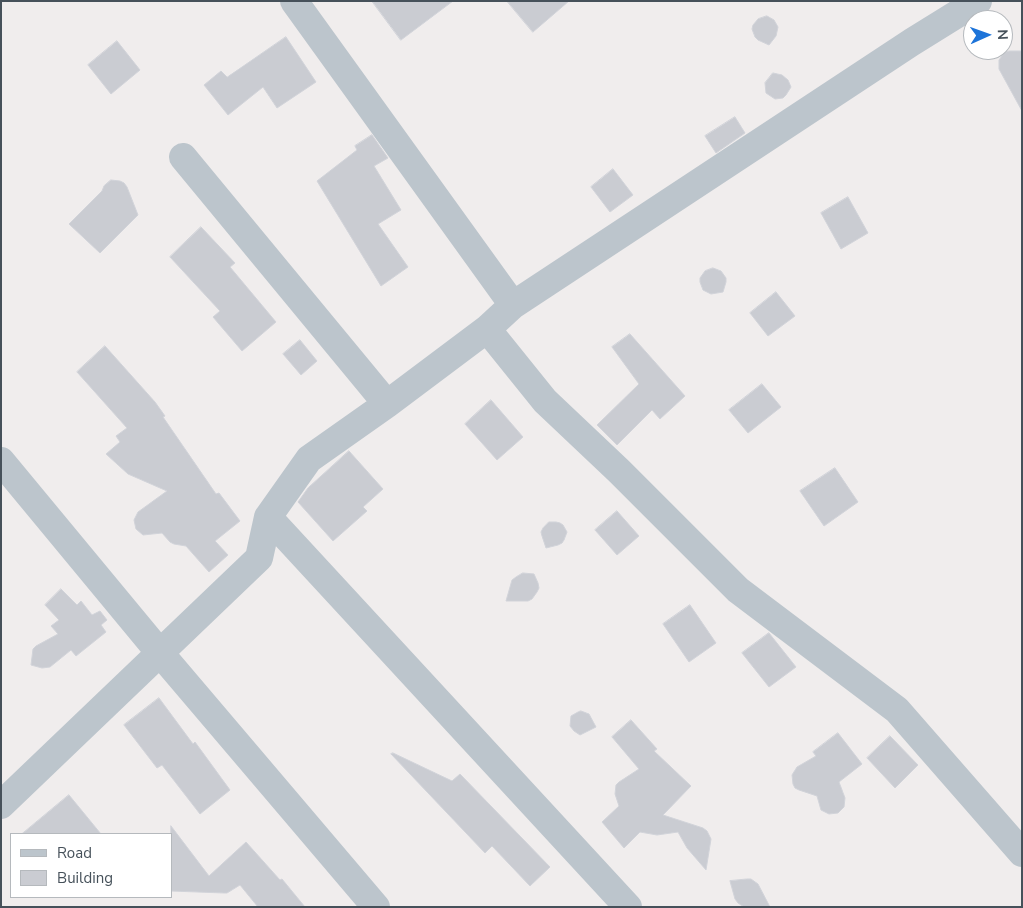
<!DOCTYPE html>
<style>
body{margin:0}
#map{position:relative;width:1023px;height:908px;overflow:hidden;background:#f0eded;font-family:"Nunito Sans",sans-serif}
canvas{display:block}
.frame{position:absolute;inset:0;border:2px solid #46515a;pointer-events:none}
.legend{position:absolute;left:10px;top:833px;width:162px;height:65px;box-sizing:border-box;background:#fff;border:1px solid #b5b9bd;margin:0;padding:6px 9px;list-style:none;font-size:15px;color:#46515a}
.legend li{display:flex;align-items:center;gap:10px;height:25px}
.legend b{width:25px;border:1px solid #b5b9bd}
.north{position:absolute;left:963px;top:10px;width:50px;height:50px;box-sizing:border-box;background:#fff;border:1px solid #b5b9bd;border-radius:50%;rotate:88deg;font-size:14px;font-weight:700;line-height:20px;text-align:center;color:#46515a}
.north::after{content:'';display:block;margin:auto;width:18px;height:22px;background:#1d74d9;clip-path:polygon(50% 0,100% 100%,50% 72%,0 100%)}
</style>
<div id="map">
<canvas width="1023" height="908"></canvas>
<div class="frame"></div>
<ul class="legend">
<li><b style="height:6px;background:#bcc5cc"></b>Road</li>
<li><b style="height:14px;background:#caccd2"></b>Building</li>
</ul>
<div class="north">N</div>
</div>
<script>
const ctx = document.querySelector('canvas').getContext('2d');
ctx.lineJoin = 'round';
function fill(path, color) { ctx.fillStyle = color; ctx.fill(path, 'evenodd'); }
function trace(path, color, width, dash) { ctx.strokeStyle = color; ctx.lineWidth = width; ctx.lineCap = dash ? 'butt' : 'round'; ctx.setLineDash(dash || []); ctx.stroke(path); }
const building = new Path2D(`
 M 372,1 L 453,1 L 401,40 Z
 M 507,1 L 569,1 L 533,32 Z
 M 767,16 L 774,20 L 778,27 L 776,36 L 769,45 L 758,40 L 755,37 L 752,29 L 753,25 L 758,19 Z
 M 286,37 L 316,82 L 277,108 L 263,87 L 228,115 L 204,85 L 221,71 L 227,77 Z
 M 117,41 L 140,70 L 111,94 L 88,65 Z
 M 1009,51 L 1022,51 L 1022,111 L 999,69 L 999,60 L 1004,53 Z
 M 773,73 L 782,75 L 788,80 L 791,87 L 786,95 L 783,98 L 775,99 L 766,93 L 765,83 Z
 M 735,117 L 745,133 L 716,153 L 705,136 Z
 M 372,135 L 388,158 L 374,166 L 401,210 L 378,224 L 408,267 L 381,286 L 317,181 L 357,150 L 355,146 Z
 M 613,169 L 633,195 L 610,212 L 591,187 Z
 M 111,180 L 120,181 L 124,183 L 127,187 L 138,215 L 100,253 L 69,224 L 102,191 L 104,186 Z
 M 848,197 L 868,233 L 841,249 L 821,213 Z
 M 201,227 L 235,263 L 230,267 L 276,322 L 242,351 L 213,317 L 220,311 L 170,257 Z
 M 713,268 L 721,271 L 726,278 L 726,282 L 723,292 L 711,294 L 703,290 L 700,282 L 700,278 L 705,271 Z
 M 776,292 L 795,316 L 768,336 L 750,313 Z
 M 630,334 L 685,396 L 660,419 L 652,410 L 617,445 L 597,425 L 639,384 L 612,347 Z
 M 300,340 L 317,361 L 301,375 L 283,354 Z
 M 105,346 L 155,402 L 165,416 L 163,417 L 216,494 L 219,493 L 240,521 L 215,541 L 228,555 L 209,572 L 186,546 L 174,544 L 170,542 L 162,533 L 143,535 L 136,529 L 134,520 L 138,512 L 167,491 L 128,474 L 106,454 L 120,442 L 116,436 L 127,428 L 77,372 Z
 M 762,384 L 781,407 L 748,433 L 729,410 Z
 M 491,400 L 523,437 L 497,460 L 465,424 Z
 M 349,451 L 383,489 L 363,507 L 367,511 L 333,541 L 298,502 L 308,488 Z
 M 835,468 L 858,502 L 824,526 L 800,491 Z
 M 617,511 L 639,536 L 617,555 L 595,530 Z
 M 549,522 L 556,522 L 560,523 L 563,525 L 567,532 L 564,540 L 562,543 L 558,545 L 546,548 L 542,536 L 541,532 L 543,528 Z
 M 523,573 L 534,574 L 538,583 L 539,588 L 537,592 L 532,599 L 528,601 L 506,601 L 512,580 L 516,577 Z
 M 61,589 L 77,605 L 81,601 L 92,615 L 100,611 L 107,620 L 101,625 L 106,632 L 76,656 L 71,650 L 50,667 L 42,668 L 31,665 L 33,649 L 36,646 L 58,634 L 51,626 L 59,620 L 45,605 Z
 M 690,605 L 716,643 L 689,662 L 663,624 Z
 M 769,633 L 796,667 L 769,687 L 742,653 Z
 M 159,698 L 193,744 L 195,742 L 230,790 L 200,814 L 162,765 L 157,768 L 124,725 Z
 M 581,711 L 589,714 L 596,727 L 580,735 L 574,731 L 570,726 L 571,716 L 578,712 Z
 M 631,720 L 657,749 L 654,751 L 691,786 L 663,815 L 703,828 L 707,831 L 711,839 L 706,870 L 687,848 L 678,832 L 657,835 L 640,832 L 624,848 L 602,822 L 619,806 L 615,794 L 616,785 L 619,782 L 639,769 L 612,737 Z
 M 838,733 L 862,764 L 839,782 L 845,798 L 844,807 L 838,813 L 829,814 L 821,810 L 817,796 L 799,790 L 795,788 L 793,784 L 792,775 L 797,767 L 816,756 L 813,752 Z
 M 890,736 L 918,765 L 895,788 L 867,758 Z
 M 393,753 L 452,781 L 460,774 L 550,867 L 530,886 L 492,846 L 485,853 L 391,754 Z
 M 69,795 L 101,834 L 22,834 Z
 M 171,826 L 209,876 L 246,842 L 280,880 L 282,879 L 305,907 L 258,907 L 240,885 L 227,893 L 224,893 L 171,891 Z
 M 747,879 L 751,879 L 758,884 L 770,907 L 744,907 L 738,903 L 735,899 L 730,881 Z`);
fill(building, '#caccd2');
trace(building, '#d1d3d9', 1);
trace(new Path2D(`
 M 294,1 L 513,305
 M 183,157 L 387,404
 M 487,329 L 545,401 L 619,471 L 738,590 L 897,710 L 1022,853
 M 1,461 L 160,653 L 376,907
 M 268,517 L 628,907
 M 1,805 L 259,558 L 268,517 L 309,459 L 387,404 L 487,329 L 513,305 L 912,42 L 978,1`), '#bcc5cc', 28);
</script>
